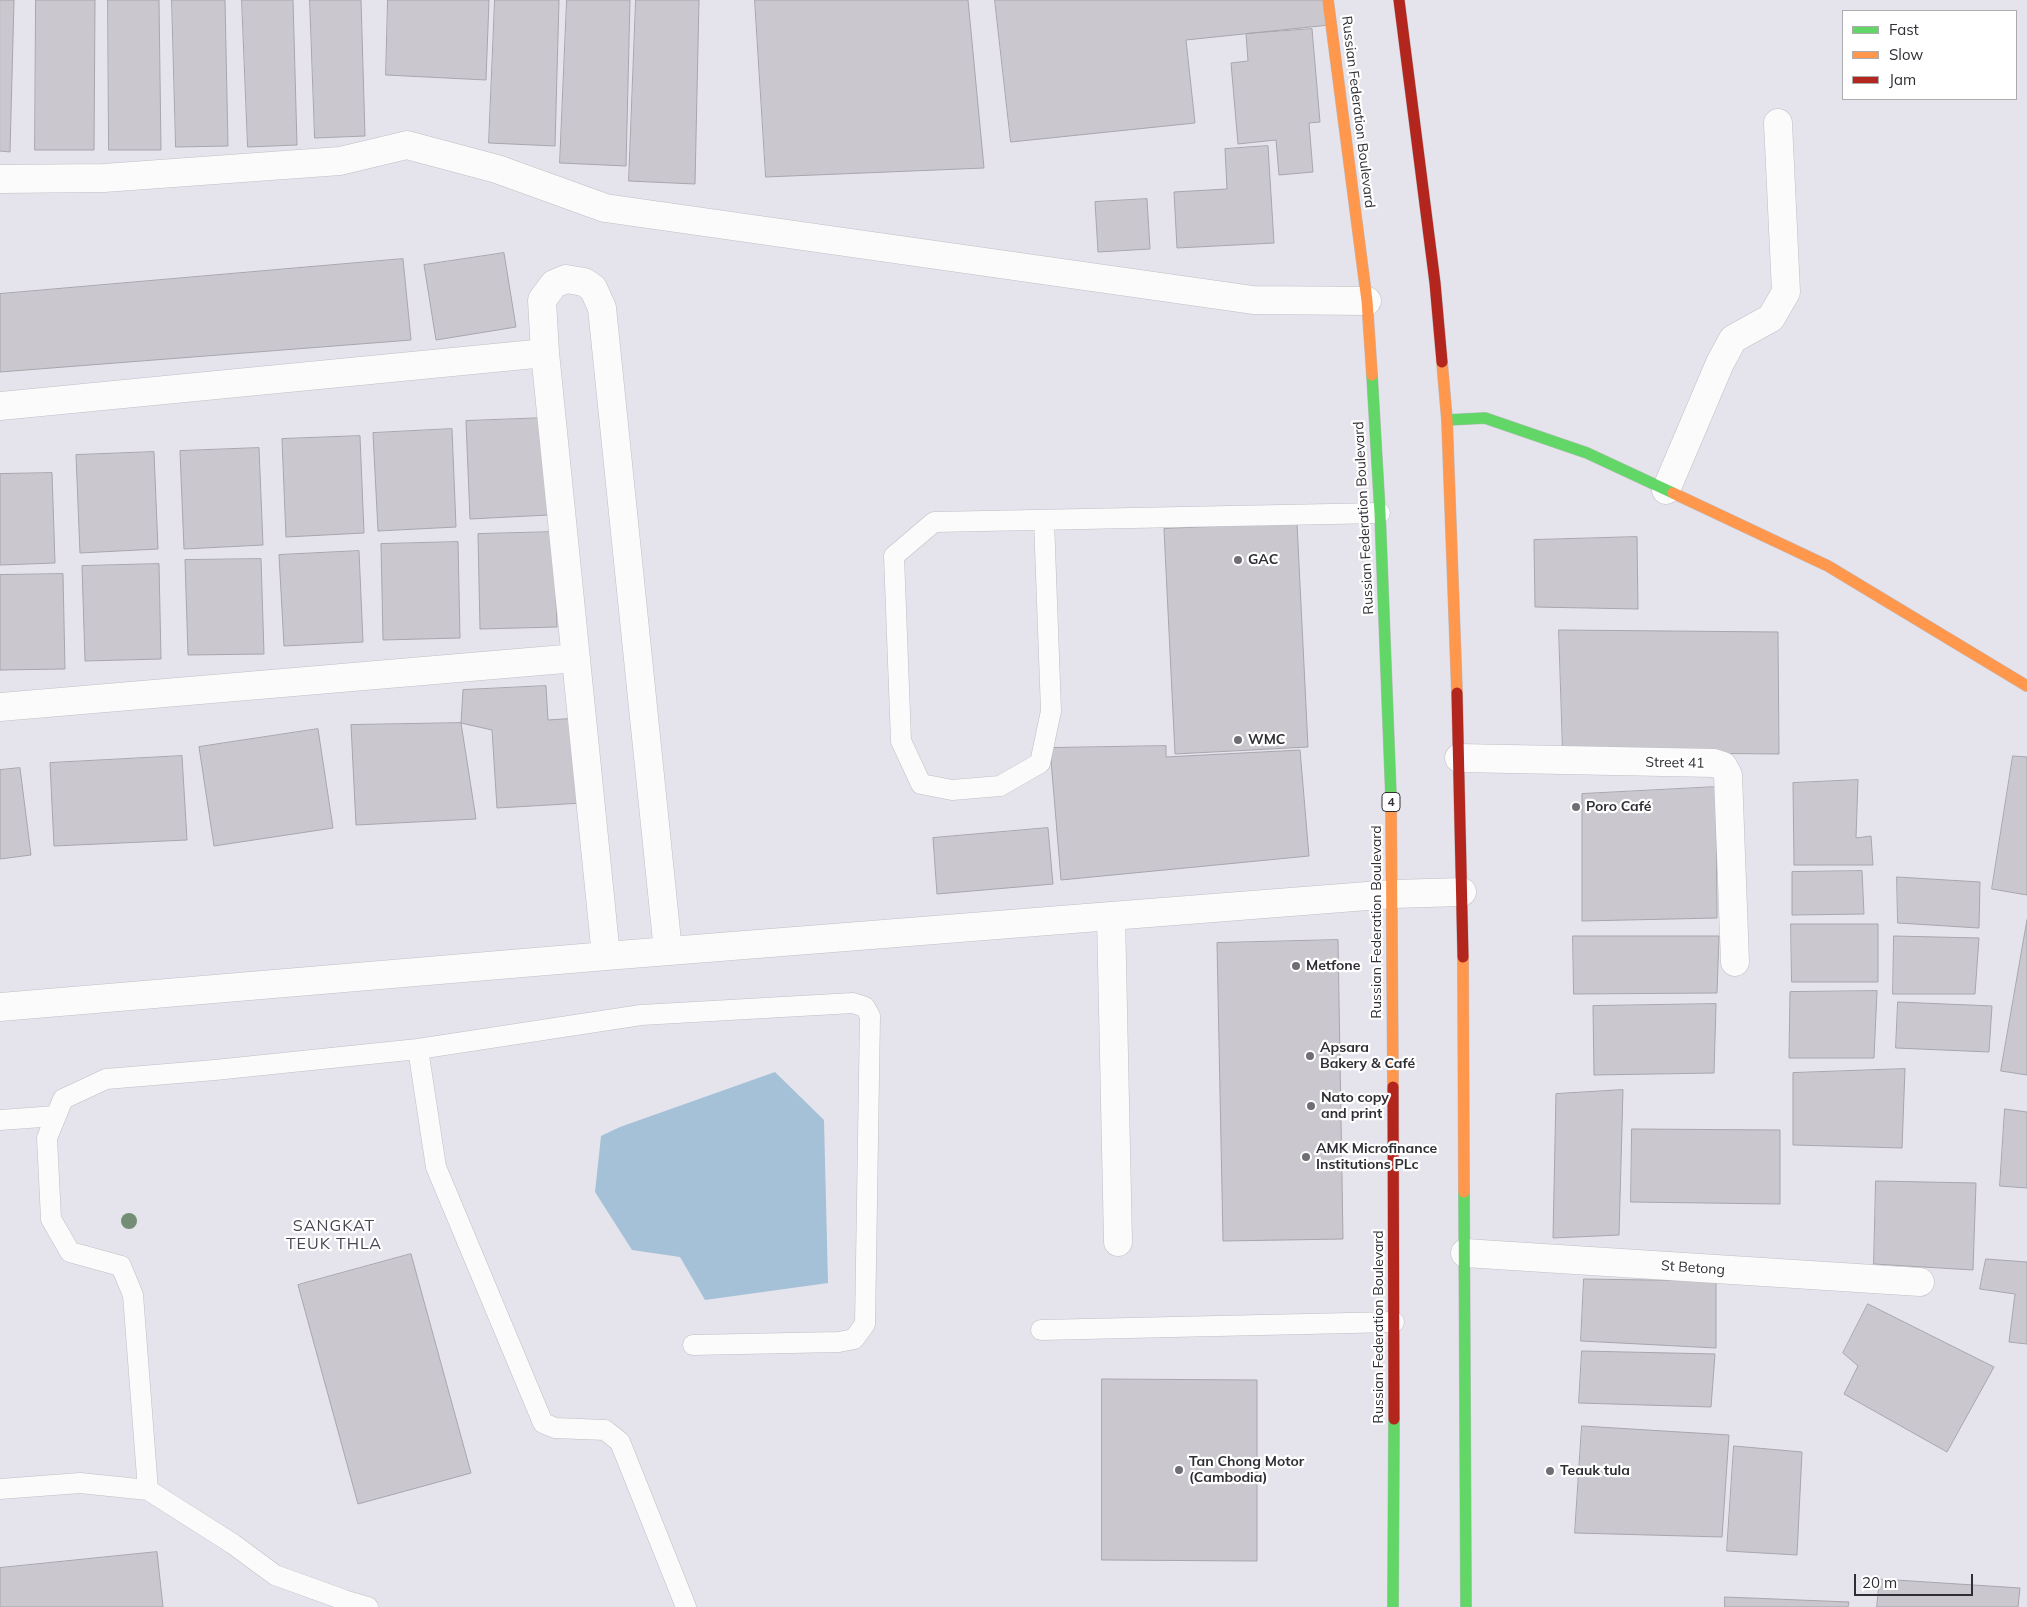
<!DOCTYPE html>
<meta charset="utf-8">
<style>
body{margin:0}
#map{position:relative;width:2027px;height:1607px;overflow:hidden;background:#e5e4ec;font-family:Mulish,sans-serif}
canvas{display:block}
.legend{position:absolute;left:1842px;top:10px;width:175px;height:90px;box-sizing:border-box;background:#fff;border:1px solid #acabae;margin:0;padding:6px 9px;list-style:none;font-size:15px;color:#2f2e34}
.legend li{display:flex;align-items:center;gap:10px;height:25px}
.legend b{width:25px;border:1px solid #acabae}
.scale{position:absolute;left:1854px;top:1574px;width:119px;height:22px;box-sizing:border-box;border:2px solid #2f2e34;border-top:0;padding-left:6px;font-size:15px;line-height:18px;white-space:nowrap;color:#2f2e34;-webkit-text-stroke:4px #fff;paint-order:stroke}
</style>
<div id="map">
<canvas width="2027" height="1607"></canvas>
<ul class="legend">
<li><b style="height:6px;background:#63d668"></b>Fast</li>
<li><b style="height:6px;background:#ff974d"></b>Slow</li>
<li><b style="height:6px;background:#b3261e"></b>Jam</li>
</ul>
<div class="scale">20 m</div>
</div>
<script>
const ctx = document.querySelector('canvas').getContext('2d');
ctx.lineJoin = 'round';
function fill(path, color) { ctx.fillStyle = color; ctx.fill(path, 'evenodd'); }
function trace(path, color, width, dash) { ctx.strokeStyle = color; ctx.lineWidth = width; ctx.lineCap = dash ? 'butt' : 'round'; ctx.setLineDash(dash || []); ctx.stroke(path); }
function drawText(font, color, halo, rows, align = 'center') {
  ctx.font = font + ' Mulish,sans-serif'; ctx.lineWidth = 4.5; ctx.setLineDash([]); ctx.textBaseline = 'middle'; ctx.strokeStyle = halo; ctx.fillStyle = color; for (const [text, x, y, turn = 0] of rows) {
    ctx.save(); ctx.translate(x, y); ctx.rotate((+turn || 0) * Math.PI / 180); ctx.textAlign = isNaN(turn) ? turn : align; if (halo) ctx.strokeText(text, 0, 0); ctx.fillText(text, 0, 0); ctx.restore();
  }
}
fill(new Path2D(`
 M 775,1072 L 824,1120 L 828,1283 L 705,1300 L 680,1257 L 632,1250 L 595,1192 L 601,1136 L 620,1127 Z`), '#a5c1d7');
const building = new Path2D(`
 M 0,0 L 14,0 L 10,152 L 0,151 Z
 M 36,0 L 95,0 L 94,150 L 35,150 Z
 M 108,0 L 159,0 L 161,150 L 109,150 Z
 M 172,0 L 225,0 L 228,146 L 176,147 Z
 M 242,0 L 293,0 L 297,145 L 248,147 Z
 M 310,0 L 361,0 L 365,136 L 315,138 Z
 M 388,0 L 489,0 L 486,80 L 386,75 Z
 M 495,0 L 559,0 L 555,146 L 489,143 Z
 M 567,0 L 630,0 L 626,166 L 560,163 Z
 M 636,0 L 699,0 L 695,184 L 629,181 Z
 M 755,0 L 968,0 L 984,168 L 766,177 Z
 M 995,0 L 1325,0 L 1329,25 L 1186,40 L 1195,123 L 1011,142 Z
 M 1312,29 L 1320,122 L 1309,123 L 1313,172 L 1279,175 L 1276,140 L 1238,144 L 1231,63 L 1248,61 L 1246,34 Z
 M 1268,146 L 1274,243 L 1177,248 L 1174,192 L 1227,189 L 1225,149 Z
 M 1147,199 L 1150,249 L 1098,252 L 1095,202 Z
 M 504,253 L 516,327 L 436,340 L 424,265 Z
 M 403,259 L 411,340 L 0,372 L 0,294 Z
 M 545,418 L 549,515 L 470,519 L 466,421 Z
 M 452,429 L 456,527 L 378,531 L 373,433 Z
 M 360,436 L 364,533 L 286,537 L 282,439 Z
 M 259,448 L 263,545 L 184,549 L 180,451 Z
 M 154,452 L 158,549 L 80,553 L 76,455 Z
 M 52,473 L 55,563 L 0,565 L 0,474 Z
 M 1297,523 L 1308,747 L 1175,754 L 1164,529 Z
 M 554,532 L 557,627 L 480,629 L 478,534 Z
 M 1637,537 L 1638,609 L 1535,607 L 1534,540 Z
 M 458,542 L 460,638 L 383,640 L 381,544 Z
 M 359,551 L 363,642 L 284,646 L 279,555 Z
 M 261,559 L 264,654 L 188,655 L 185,560 Z
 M 159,564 L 161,659 L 85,661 L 82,566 Z
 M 63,574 L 65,669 L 0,670 L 0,575 Z
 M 1559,630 L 1778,632 L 1779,754 L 1563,752 Z
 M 546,686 L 548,720 L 579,718 L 583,803 L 497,808 L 492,730 L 461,723 L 463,690 Z
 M 461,723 L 476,819 L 356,825 L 351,725 Z
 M 318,729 L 333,828 L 214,846 L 199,747 Z
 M 1166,746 L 1166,757 L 1300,750 L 1309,856 L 1061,880 L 1050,748 Z
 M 182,756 L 187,840 L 54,846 L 50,763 Z
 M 2013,756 L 2027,757 L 2027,895 L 1992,889 Z
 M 20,768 L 31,855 L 0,859 L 0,770 Z
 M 1858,780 L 1856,838 L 1871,836 L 1873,865 L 1794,865 L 1793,783 Z
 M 1716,787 L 1717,918 L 1582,921 L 1582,794 Z
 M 1048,828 L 1053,884 L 937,894 L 933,838 Z
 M 1862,871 L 1864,914 L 1792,915 L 1792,872 Z
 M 1897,877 L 1980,882 L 1979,928 L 1898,923 Z
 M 2027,920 L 2027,1075 L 2001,1071 Z
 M 1791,924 L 1878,924 L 1878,982 L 1792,982 Z
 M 1573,936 L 1719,936 L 1717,993 L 1574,994 Z
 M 1894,936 L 1979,938 L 1975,994 L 1893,994 Z
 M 1338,940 L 1343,1239 L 1223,1241 L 1217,943 Z
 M 1877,991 L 1874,1058 L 1789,1058 L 1790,992 Z
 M 1898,1002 L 1992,1006 L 1989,1052 L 1896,1048 Z
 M 1716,1004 L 1714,1073 L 1594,1075 L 1593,1006 Z
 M 1905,1069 L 1902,1148 L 1793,1145 L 1793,1073 Z
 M 1623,1090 L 1619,1235 L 1553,1238 L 1556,1094 Z
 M 2005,1109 L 2027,1112 L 2027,1188 L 2000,1186 Z
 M 1632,1129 L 1780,1130 L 1780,1204 L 1631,1202 Z
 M 1876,1181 L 1976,1183 L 1973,1270 L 1874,1264 Z
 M 411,1254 L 471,1473 L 358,1504 L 298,1285 Z
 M 1986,1259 L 2027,1262 L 2027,1344 L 2009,1342 L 2015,1294 L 1980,1289 Z
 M 1584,1279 L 1716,1281 L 1716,1348 L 1581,1341 Z
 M 1868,1304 L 1994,1367 L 1947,1452 L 1844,1394 L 1858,1366 L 1843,1353 Z
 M 1582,1351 L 1715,1354 L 1711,1407 L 1579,1403 Z
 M 1102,1379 L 1257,1380 L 1257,1561 L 1102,1560 Z
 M 1582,1426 L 1729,1435 L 1722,1537 L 1575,1533 Z
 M 1734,1446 L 1802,1452 L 1797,1555 L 1727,1551 Z
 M 157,1552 L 163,1607 L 0,1607 L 0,1568 Z
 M 1880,1579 L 2020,1588 L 2018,1607 L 1877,1607 Z
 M 1725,1597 L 1849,1602 L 1848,1607 L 1725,1607 Z`);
fill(building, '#cac8ce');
trace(building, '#a8a6ac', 1);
const lane = new Path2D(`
 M 1044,520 L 1051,711 L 1040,763 L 1000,786 L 952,790 L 921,784 L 901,741 L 894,556 L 934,522 L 1380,513
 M 418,1049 L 436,1167 L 543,1423 L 555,1428 L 605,1430 L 620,1442 L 686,1607
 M 0,1120 L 56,1116
 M 1041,1330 L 1394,1322
 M 0,1489 L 80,1483 L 148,1490 L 233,1544 L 275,1575 L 344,1600 L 368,1607
 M 148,1490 L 133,1295 L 121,1266 L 70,1252 L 51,1219 L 47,1138 L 63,1099 L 106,1079 L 215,1070 L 418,1049 L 641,1015 L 853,1003 L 865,1007 L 870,1016 L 865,1324 L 854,1339 L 839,1342 L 693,1345`);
const street = new Path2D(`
 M 0,179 L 104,178 L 340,161 L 407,145 L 497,169 L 605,208 L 1253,300 L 1367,301
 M 0,406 L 545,353
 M 1666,490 L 1720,363 L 1733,339 L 1771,318 L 1786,292 L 1778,123
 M 0,707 L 576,658
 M 1459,758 L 1714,763 L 1723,766 L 1728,775 L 1735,962
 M 1111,916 L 1118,1242
 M 606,956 L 545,353 L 542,300 L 554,284 L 566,279 L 584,282 L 593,288 L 602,308 L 668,951
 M 0,1007 L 606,956 L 1111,916 L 1393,894 L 1462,892
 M 1465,1253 L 1920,1282`);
const fast = new Path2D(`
 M 1372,375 L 1380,513 L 1391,797
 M 1447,420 L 1485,418 L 1587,453 L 1673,493
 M 1464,1192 L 1466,1607
 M 1393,1607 L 1394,1419`);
const slow = new Path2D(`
 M 1328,0 L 1367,301 L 1372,375
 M 1442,362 L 1447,420 L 1457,693
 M 1673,493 L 1828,566 L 2027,686
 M 1391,797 L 1393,1087
 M 1463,957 L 1464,1192`);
const jam = new Path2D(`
 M 1399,0 L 1435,283 L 1442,362
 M 1457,693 L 1463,957
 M 1393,1087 L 1394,1419`);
trace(lane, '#bfbec4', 21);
trace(street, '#bfbec4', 29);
trace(fast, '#bfbec4', 12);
trace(slow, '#bfbec4', 12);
trace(jam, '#bfbec4', 12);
trace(lane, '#fbfbfc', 20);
trace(street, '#fbfbfc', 28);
trace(fast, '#63d668', 11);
trace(slow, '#ff974d', 11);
trace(jam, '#b3261e', 11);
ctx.fillStyle = '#748d77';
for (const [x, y] of [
 [129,1221]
]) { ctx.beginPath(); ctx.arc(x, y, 8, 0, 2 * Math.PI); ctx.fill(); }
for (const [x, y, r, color] of [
 [1238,560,5,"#6f6e74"],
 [1238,740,5,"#6f6e74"],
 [1576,807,5,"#6f6e74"],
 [1296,966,5,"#6f6e74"],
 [1310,1056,5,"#6f6e74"],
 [1311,1106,5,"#6f6e74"],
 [1306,1157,5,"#6f6e74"],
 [1179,1470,5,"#6f6e74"],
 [1550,1471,5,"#6f6e74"]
]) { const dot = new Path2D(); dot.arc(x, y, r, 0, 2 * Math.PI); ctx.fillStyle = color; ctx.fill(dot); trace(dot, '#fff', 2); }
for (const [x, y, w] of [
 [1391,802,18]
]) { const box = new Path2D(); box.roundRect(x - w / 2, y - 9.5, w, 19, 4); ctx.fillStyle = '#fff'; ctx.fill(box); trace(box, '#2f2e34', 1); }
drawText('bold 12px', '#2f2e34', null, [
 ["4",1391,802]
]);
drawText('14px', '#2f2e34', '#fff', [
 ["Russian Federation Boulevard",1358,112,83],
 ["Russian Federation Boulevard",1364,518,-93],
 ["Street 41",1675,763,1],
 ["Russian Federation Boulevard",1377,922,-90],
 ["St Betong",1693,1268,4],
 ["Russian Federation Boulevard",1379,1327,-90]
]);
drawText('bold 14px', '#2f2e34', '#fff', [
 ["GAC",1248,560],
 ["WMC",1248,740],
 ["Poro Café",1586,807],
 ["Metfone",1306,966],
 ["Apsara",1320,1048],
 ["Bakery & Café",1320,1064],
 ["Nato copy",1321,1098],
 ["and print",1321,1114],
 ["AMK Microfinance",1316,1149],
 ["Institutions PLc",1316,1165],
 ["Tan Chong Motor",1189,1462],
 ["(Cambodia)",1189,1478],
 ["Teauk tula",1560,1471]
], 'left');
ctx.letterSpacing = '1px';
drawText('16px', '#484653', '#fff', [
 ["SANGKAT",334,1226],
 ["TEUK THLA",334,1244]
]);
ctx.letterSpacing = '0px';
</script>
